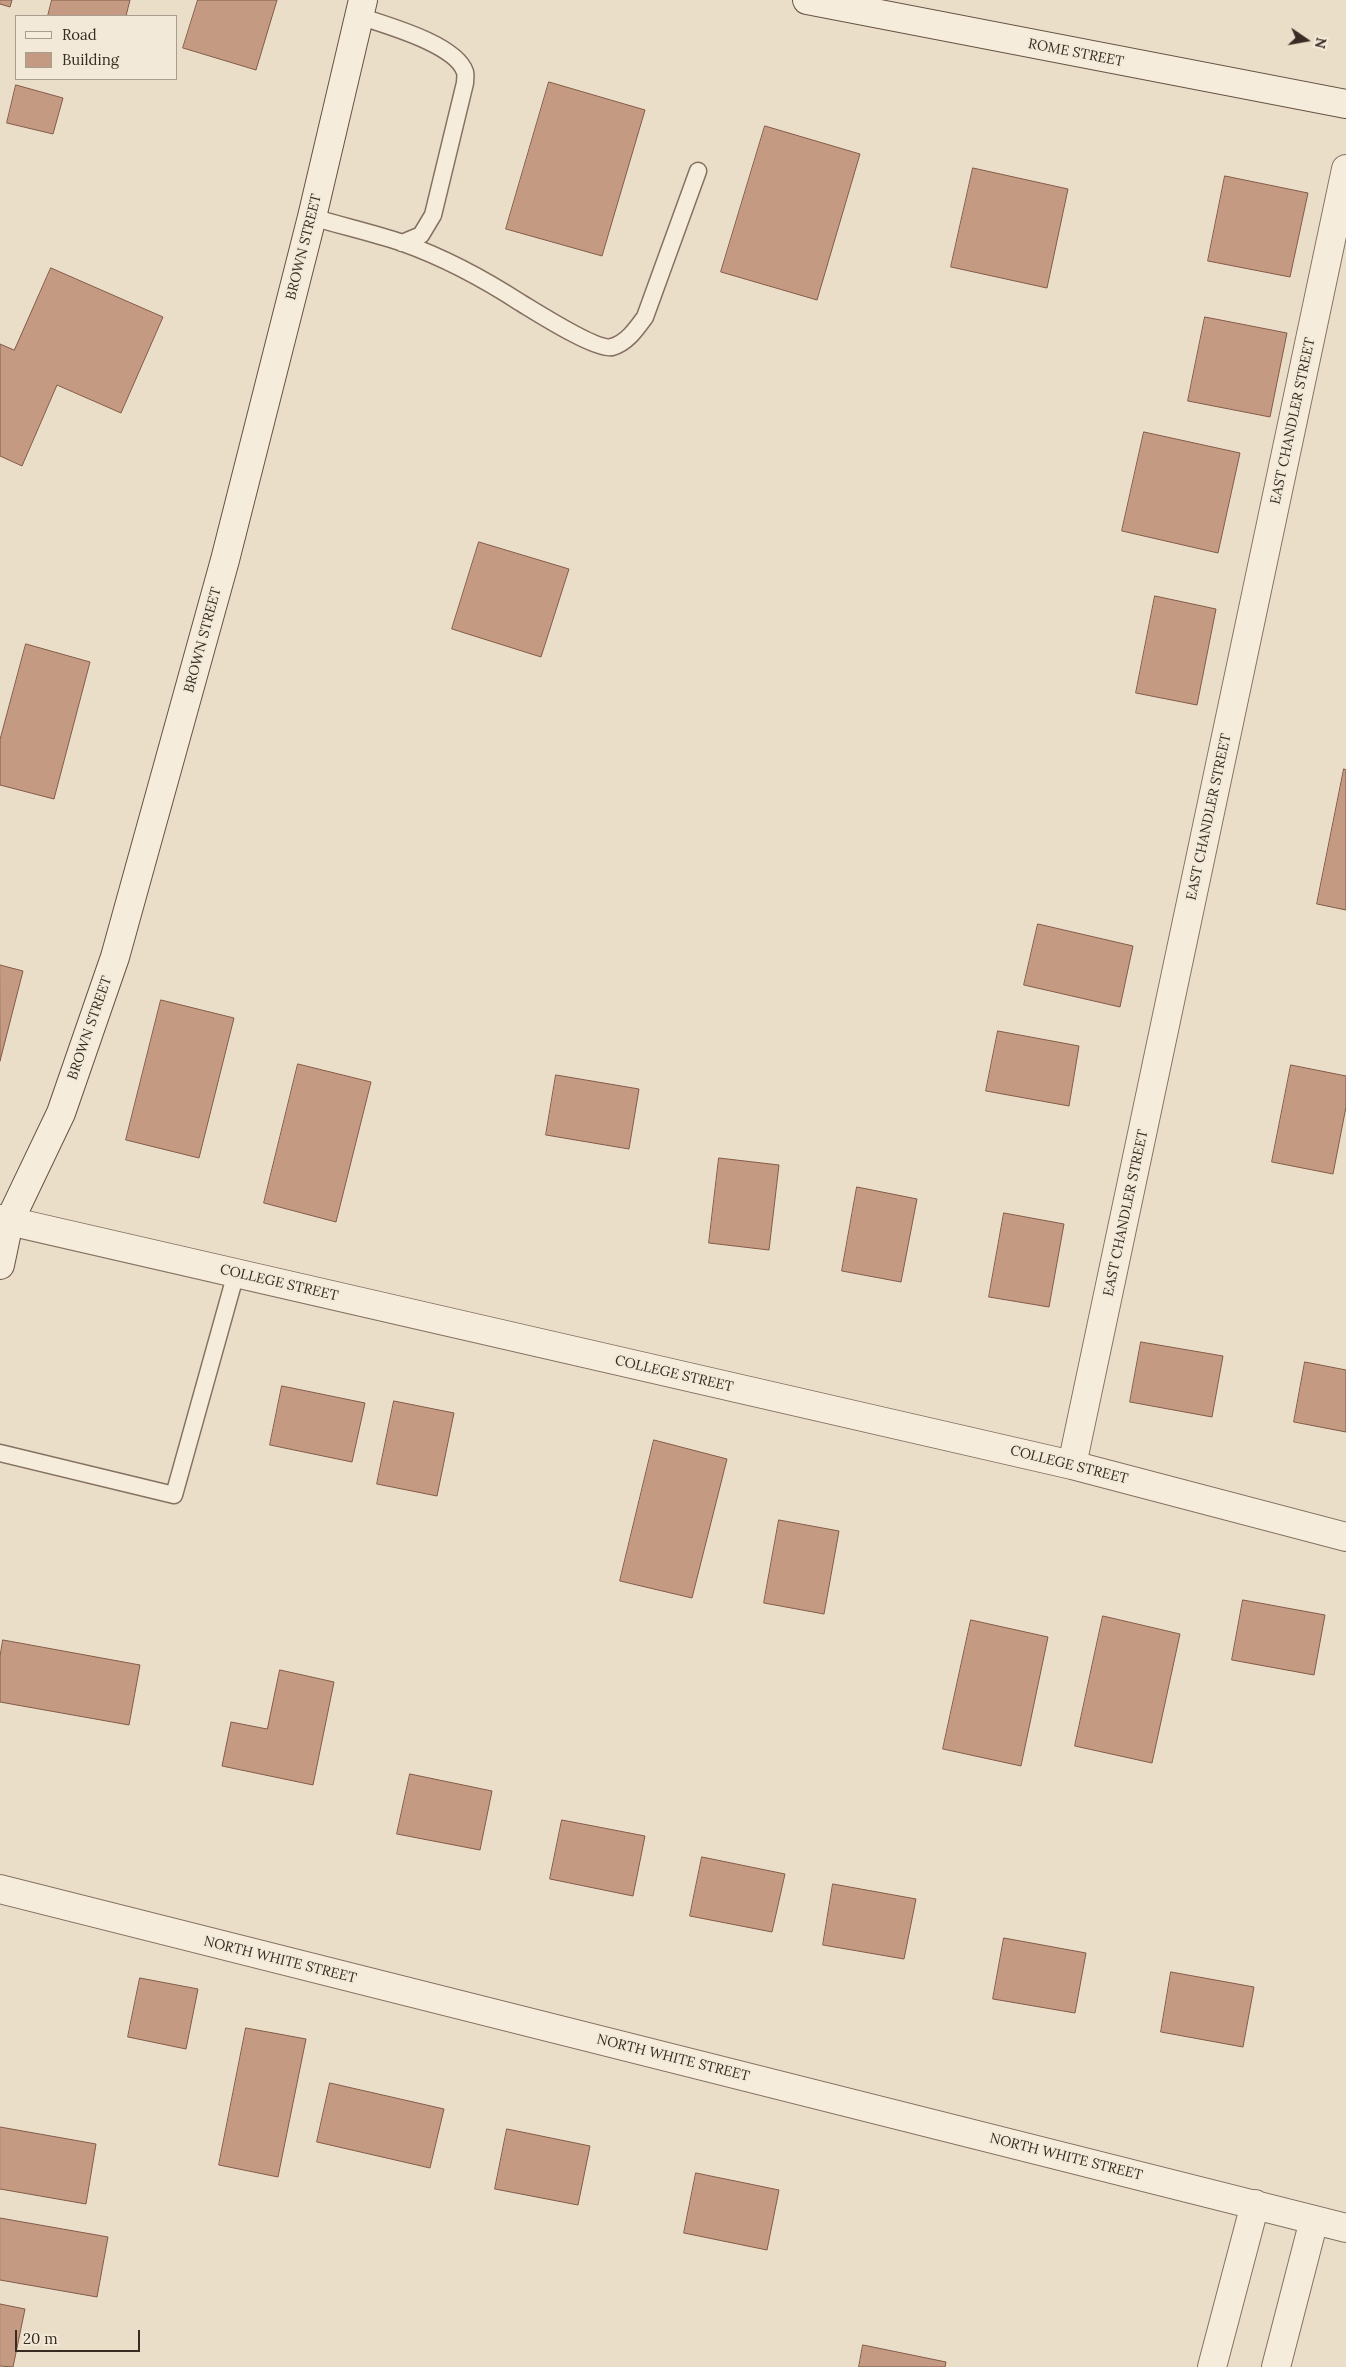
<!DOCTYPE html>
<style>
body{margin:0}
#map{position:relative;width:1346px;height:2367px;overflow:hidden;background:#ebdec9;font-family:Lora,serif}
canvas{display:block}
.legend{position:absolute;left:15px;top:15px;width:162px;height:65px;box-sizing:border-box;background:#f3e9d8;border:1px solid #a89d8f;margin:0;padding:6px 9px;list-style:none;font-size:15px;color:#372b22}
.legend li{display:flex;align-items:center;gap:10px;height:25px}
.legend b{width:25px;border:1px solid #a89d8f}
.north{position:absolute;left:1281px;top:15px;width:50px;height:50px;-webkit-text-stroke:4px #f3e9d8;paint-order:stroke;rotate:102deg;font-size:14px;font-weight:700;line-height:20px;text-align:center;color:#372b22}
.north::after{content:'';display:block;margin:auto;width:18px;height:22px;background:#372b22;clip-path:polygon(50% 0,100% 100%,50% 72%,0 100%)}
.scale{position:absolute;left:15px;top:2330px;width:125px;height:22px;box-sizing:border-box;border:2px solid #372b22;border-top:0;padding-left:6px;font-size:15px;line-height:18px;white-space:nowrap;color:#372b22;-webkit-text-stroke:4px #f3e9d8;paint-order:stroke}
</style>
<div id="map">
<canvas width="1346" height="2367"></canvas>
<ul class="legend">
<li><b style="height:6px;background:#f6ecdc"></b>Road</li>
<li><b style="height:14px;background:#c59a83"></b>Building</li>
</ul>
<div class="north">N</div>
<div class="scale">20 m</div>
</div>
<script>
const ctx = document.querySelector('canvas').getContext('2d');
ctx.lineJoin = 'round';
function fill(path, color) { ctx.fillStyle = color; ctx.fill(path, 'evenodd'); }
function trace(path, color, width, dash) { ctx.strokeStyle = color; ctx.lineWidth = width; ctx.lineCap = dash ? 'butt' : 'round'; ctx.setLineDash(dash || []); ctx.stroke(path); }
function drawText(font, color, halo, rows, align = 'center') {
  ctx.font = font + ' Lora,serif'; ctx.lineWidth = 4; ctx.setLineDash([]); ctx.textBaseline = 'middle'; ctx.strokeStyle = halo; ctx.fillStyle = color; for (const [text, x, y, turn = 0] of rows) {
    ctx.save(); ctx.translate(x, y); ctx.rotate((+turn || 0) * Math.PI / 180); ctx.textAlign = isNaN(turn) ? turn : align; if (halo) ctx.strokeText(text, 0, 0); ctx.fillText(text, 0, 0); ctx.restore();
  }
}
const building = new Path2D(`
 M 0,0 L 12,0 L 10,7 L 0,4 Z
 M 52,0 L 130,0 L 126,16 L 48,16 Z
 M 198,0 L 277,0 L 256,70 L 183,48 Z
 M 549,82 L 645,110 L 602,256 L 506,229 Z
 M 16,85 L 63,98 L 53,134 L 7,123 Z
 M 765,126 L 860,154 L 817,300 L 721,272 Z
 M 973,168 L 1068,189 L 1047,288 L 951,267 Z
 M 1225,176 L 1308,193 L 1290,277 L 1208,261 Z
 M 51,268 L 163,317 L 121,413 L 57,385 L 22,466 L 0,456 L 0,344 L 14,350 Z
 M 1205,317 L 1287,333 L 1270,417 L 1188,401 Z
 M 1144,432 L 1240,453 L 1218,553 L 1122,531 Z
 M 479,542 L 569,569 L 541,657 L 452,629 Z
 M 1155,596 L 1216,609 L 1197,705 L 1136,693 Z
 M 26,644 L 90,662 L 54,799 L 0,785 L 0,740 Z
 M 1344,769 L 1346,770 L 1346,910 L 1317,904 Z
 M 1038,924 L 1133,946 L 1120,1007 L 1024,985 Z
 M 0,965 L 23,971 L 0,1061 Z
 M 161,1000 L 234,1018 L 199,1158 L 126,1140 Z
 M 998,1031 L 1079,1046 L 1069,1106 L 986,1091 Z
 M 298,1064 L 371,1082 L 336,1222 L 264,1203 Z
 M 1291,1065 L 1346,1076 L 1346,1107 L 1333,1174 L 1272,1162 Z
 M 556,1075 L 639,1089 L 629,1149 L 546,1135 Z
 M 719,1158 L 779,1165 L 769,1250 L 709,1243 Z
 M 857,1187 L 917,1199 L 901,1282 L 842,1271 Z
 M 1004,1213 L 1064,1224 L 1049,1307 L 989,1297 Z
 M 1141,1342 L 1223,1356 L 1212,1417 L 1130,1402 Z
 M 1305,1362 L 1346,1370 L 1346,1432 L 1294,1422 Z
 M 282,1386 L 365,1403 L 352,1462 L 270,1445 Z
 M 394,1401 L 454,1413 L 437,1496 L 377,1484 Z
 M 654,1440 L 727,1459 L 692,1598 L 620,1581 Z
 M 779,1520 L 839,1531 L 824,1614 L 764,1603 Z
 M 1243,1600 L 1325,1615 L 1314,1675 L 1232,1660 Z
 M 1103,1616 L 1180,1634 L 1152,1763 L 1075,1746 Z
 M 971,1620 L 1048,1637 L 1021,1766 L 943,1749 Z
 M 3,1640 L 140,1665 L 129,1725 L 0,1702 L 0,1657 Z
 M 280,1670 L 334,1682 L 313,1785 L 222,1766 L 231,1722 L 267,1729 Z
 M 410,1774 L 492,1791 L 480,1850 L 397,1834 Z
 M 562,1820 L 645,1836 L 633,1896 L 550,1879 Z
 M 702,1857 L 785,1874 L 772,1932 L 690,1916 Z
 M 833,1884 L 916,1899 L 904,1959 L 823,1945 Z
 M 1004,1938 L 1086,1953 L 1075,2013 L 993,1999 Z
 M 1171,1972 L 1254,1987 L 1243,2047 L 1161,2032 Z
 M 140,1978 L 198,1989 L 186,2049 L 128,2037 Z
 M 246,2028 L 306,2039 L 278,2177 L 219,2165 Z
 M 330,2083 L 444,2109 L 430,2168 L 317,2142 Z
 M 0,2127 L 96,2144 L 86,2204 L 0,2189 Z
 M 507,2129 L 590,2146 L 578,2205 L 495,2189 Z
 M 696,2173 L 779,2190 L 767,2250 L 684,2233 Z
 M 0,2218 L 108,2237 L 97,2297 L 0,2280 Z
 M 0,2304 L 25,2309 L 13,2367 L 0,2366 Z
 M 863,2345 L 946,2362 L 945,2367 L 859,2367 Z`);
fill(building, '#c59a83');
trace(building, '#825b48', 1);
const lane = new Path2D(`
 M 359,16 C 385,25 456,44 465,72 C 466,75 465,80 465,83 L 433,215 L 421,235 L 402,243
 M 312,217 C 342,226 373,233 403,243 C 445,258 484,279 521,303 C 536,312 597,351 612,347 C 627,343 637,328 645,317 L 698,171
 M 0,1453 L 174,1495 L 236,1273`);
const street = new Path2D(`
 M 0,1219 L 1072,1465 L 1346,1537
 M 1072,1465 L 1346,169
 M 0,1889 L 1346,2228
 M 1212,2367 L 1255,2204
 M 1276,2367 L 1314,2220`);
const secondary = new Path2D(`
 M 807,0 L 1346,104
 M 0,1265 L 9,1222 L 61,1113 L 115,957 L 225,560 L 312,217 L 363,0`);
trace(lane, '#857160', 19);
trace(street, '#857160', 30);
trace(secondary, '#675243', 30);
trace(lane, '#f6ecdc', 16);
trace(street, '#f6ecdc', 28);
trace(secondary, '#f6ecdc', 28);
drawText('14px', '#372b22', '#f3e9d8', [
 ["ROME STREET",1076,53,11],
 ["BROWN STREET",304,247,-76],
 ["EAST CHANDLER STREET",1293,421,-78],
 ["BROWN STREET",203,640,-75],
 ["EAST CHANDLER STREET",1209,817,-78],
 ["BROWN STREET",90,1028,-71],
 ["EAST CHANDLER STREET",1126,1213,-78],
 ["COLLEGE STREET",279,1283,13],
 ["COLLEGE STREET",674,1374,13],
 ["COLLEGE STREET",1069,1465,14],
 ["NORTH WHITE STREET",280,1960,14],
 ["NORTH WHITE STREET",673,2058,14],
 ["NORTH WHITE STREET",1066,2157,14]
]);
</script>
